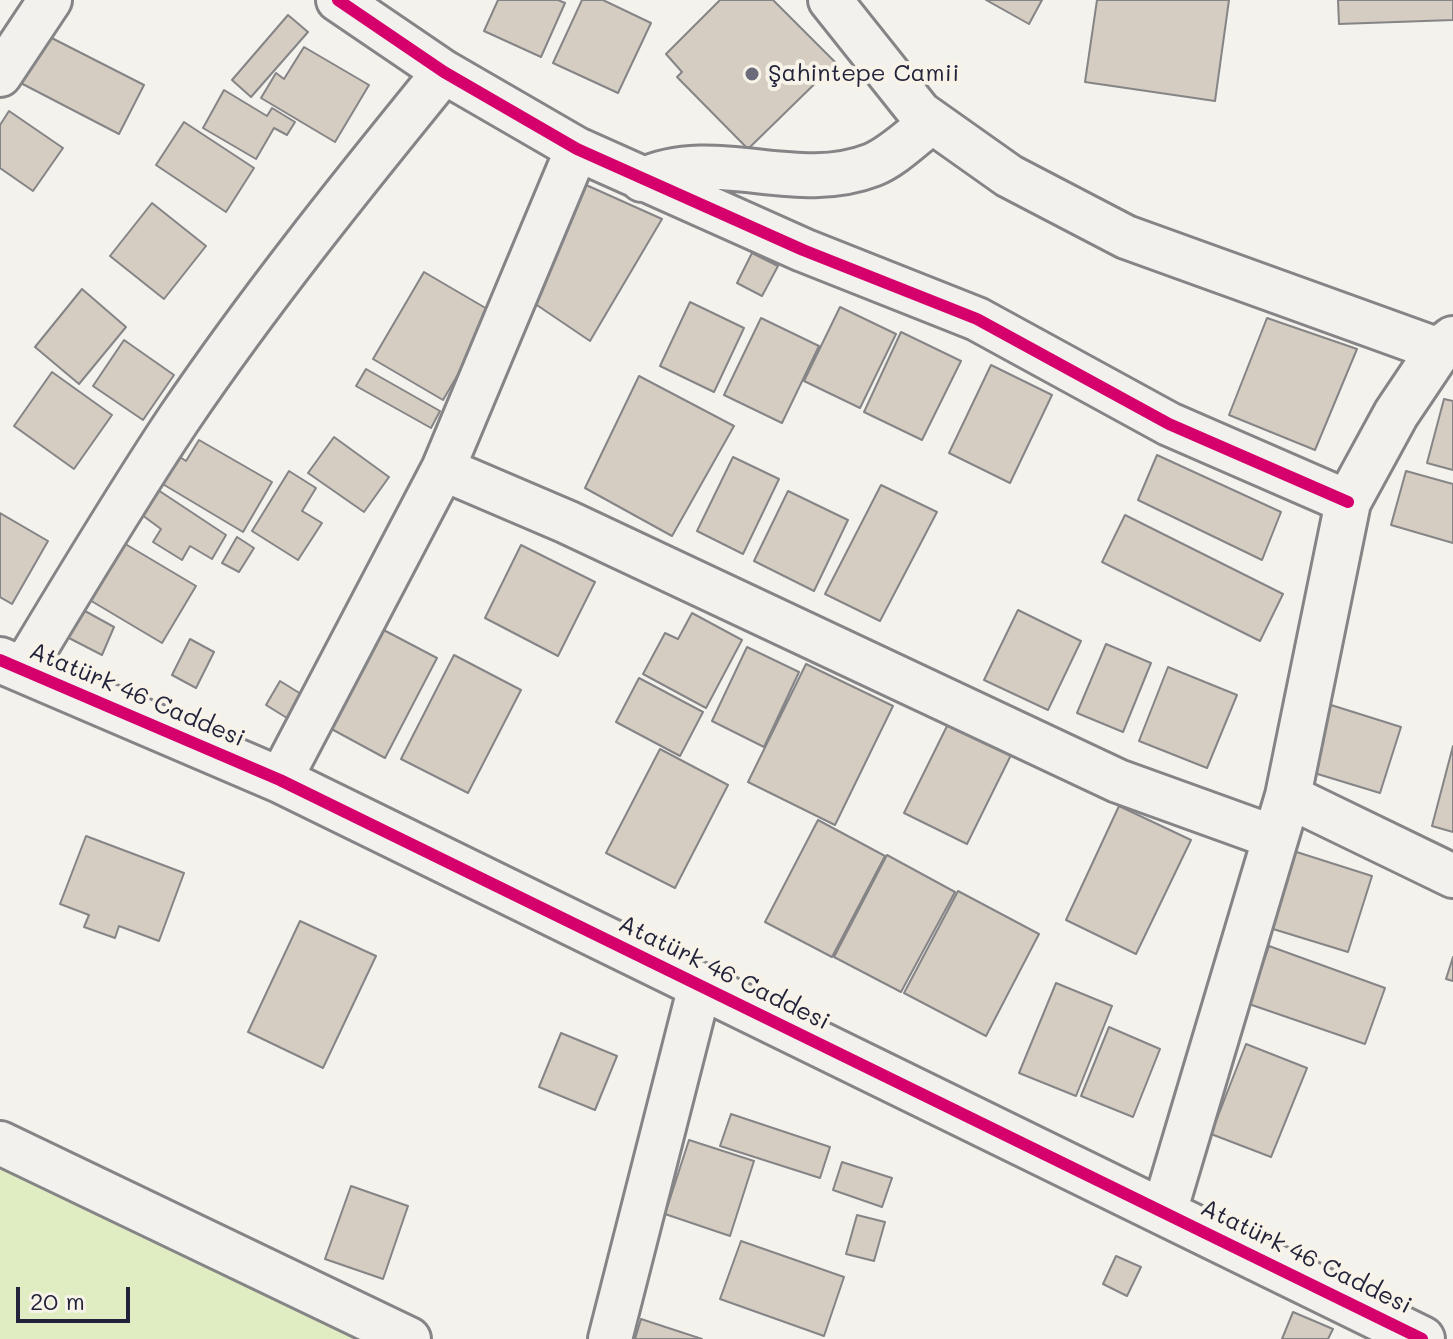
<!DOCTYPE html>
<meta charset="utf-8">
<style>
body{margin:0}
#map{position:relative;width:1453px;height:1339px;overflow:hidden;background:#f4f2ec;font-family:Mali,sans-serif}
canvas{display:block}
.scale{position:absolute;left:16px;top:1287px;width:114px;height:36px;box-sizing:border-box;border:4px solid #22223b;border-top:0;padding-left:10px;font-size:24px;line-height:28px;white-space:nowrap;color:#22223b;-webkit-text-stroke:6px #f7f3e8;paint-order:stroke}
</style>
<div id="map">
<canvas width="1453" height="1339"></canvas>
<div class="scale">20 m</div>
</div>
<script>
const ctx = document.querySelector('canvas').getContext('2d');
ctx.lineJoin = 'round';
function fill(path, color) { ctx.fillStyle = color; ctx.fill(path, 'evenodd'); }
function trace(path, color, width, dash) { ctx.strokeStyle = color; ctx.lineWidth = width; ctx.lineCap = dash ? 'butt' : 'round'; ctx.setLineDash(dash || []); ctx.stroke(path); }
function drawText(font, color, halo, rows, align = 'center') {
  ctx.font = font + ' Mali,sans-serif'; ctx.lineWidth = 8; ctx.setLineDash([]); ctx.textBaseline = 'middle'; ctx.strokeStyle = halo; ctx.fillStyle = color; for (const [text, x, y, turn = 0] of rows) {
    ctx.save(); ctx.translate(x, y); ctx.rotate((+turn || 0) * Math.PI / 180); ctx.textAlign = isNaN(turn) ? turn : align; if (halo) ctx.strokeText(text, 0, 0); ctx.fillText(text, 0, 0); ctx.restore();
  }
}
fill(new Path2D(`
 M 0,1157 L 370,1339 L 0,1339 Z`), '#e0ecc1');
const building = new Path2D(`
 M 498,0 L 558,0 L 565,3 L 541,57 L 484,31 Z
 M 582,0 L 603,0 L 651,23 L 618,93 L 553,63 Z
 M 720,0 L 773,0 L 836,63 L 748,149 L 677,77 L 682,72 L 666,54 Z
 M 986,0 L 1042,0 L 1029,24 Z
 M 1097,0 L 1229,0 L 1215,101 L 1085,82 Z
 M 1338,0 L 1453,0 L 1453,20 L 1339,24 Z
 M 288,15 L 308,32 L 251,97 L 232,80 Z
 M 38,31 L 144,85 L 119,134 L 13,79 Z
 M 304,47 L 369,85 L 335,142 L 261,98 L 276,73 L 284,79 Z
 M 224,90 L 267,116 L 272,108 L 295,122 L 287,135 L 274,128 L 256,159 L 203,128 Z
 M 9,111 L 63,148 L 33,191 L 0,168 L 0,125 Z
 M 184,122 L 254,168 L 226,212 L 156,165 Z
 M 575,180 L 662,219 L 590,341 L 522,295 Z
 M 152,203 L 206,246 L 164,299 L 110,256 Z
 M 752,253 L 778,266 L 762,296 L 737,283 Z
 M 424,272 L 494,313 L 443,400 L 373,359 Z
 M 82,289 L 126,327 L 79,384 L 35,347 Z
 M 690,302 L 744,328 L 714,392 L 660,366 Z
 M 840,307 L 896,334 L 860,408 L 804,381 Z
 M 761,318 L 819,346 L 782,423 L 724,395 Z
 M 1267,318 L 1357,349 L 1315,450 L 1229,415 Z
 M 901,332 L 961,361 L 922,440 L 864,412 Z
 M 124,340 L 174,375 L 143,420 L 93,386 Z
 M 991,365 L 1052,395 L 1010,483 L 949,453 Z
 M 366,369 L 440,411 L 431,428 L 356,386 Z
 M 52,372 L 112,415 L 74,469 L 14,426 Z
 M 639,376 L 734,426 L 672,536 L 585,488 Z
 M 1444,399 L 1453,401 L 1453,470 L 1427,463 Z
 M 334,437 L 389,477 L 364,512 L 308,473 Z
 M 199,440 L 272,482 L 243,532 L 161,483 L 177,455 L 186,461 Z
 M 1157,455 L 1281,512 L 1262,560 L 1138,500 Z
 M 733,457 L 779,479 L 743,554 L 697,531 Z
 M 289,471 L 316,488 L 302,511 L 322,523 L 298,560 L 252,531 Z
 M 1406,471 L 1453,484 L 1453,543 L 1391,525 Z
 M 881,485 L 937,512 L 880,621 L 825,594 Z
 M 158,490 L 226,535 L 212,559 L 190,546 L 182,560 L 153,542 L 161,529 L 138,512 Z
 M 788,491 L 848,520 L 814,591 L 754,561 Z
 M 0,513 L 48,541 L 12,604 L 0,597 Z
 M 1125,515 L 1283,594 L 1260,641 L 1102,562 Z
 M 237,537 L 254,548 L 239,572 L 222,563 Z
 M 122,542 L 196,586 L 162,643 L 88,599 Z
 M 521,545 L 595,582 L 558,656 L 485,618 Z
 M 1018,610 L 1081,641 L 1048,710 L 984,680 Z
 M 85,611 L 114,627 L 102,655 L 67,637 Z
 M 692,613 L 742,640 L 706,708 L 643,674 L 665,633 L 678,639 Z
 M 378,627 L 437,658 L 385,758 L 326,726 Z
 M 190,639 L 214,652 L 196,688 L 172,675 Z
 M 1106,644 L 1151,663 L 1123,732 L 1077,713 Z
 M 747,647 L 799,672 L 764,747 L 712,721 Z
 M 454,655 L 521,690 L 468,793 L 401,759 Z
 M 806,664 L 893,706 L 835,825 L 748,782 Z
 M 1168,667 L 1237,695 L 1207,768 L 1139,741 Z
 M 639,678 L 703,712 L 680,756 L 616,722 Z
 M 280,681 L 301,694 L 287,718 L 266,705 Z
 M 1331,705 L 1401,727 L 1380,793 L 1311,772 Z
 M 950,720 L 1013,751 L 967,844 L 904,813 Z
 M 1453,746 L 1453,832 L 1432,826 Z
 M 660,749 L 728,785 L 675,888 L 606,853 Z
 M 1119,806 L 1191,840 L 1136,954 L 1066,920 Z
 M 818,820 L 885,856 L 832,957 L 765,922 Z
 M 86,836 L 184,873 L 159,941 L 119,926 L 115,938 L 84,927 L 89,915 L 60,904 Z
 M 1284,848 L 1372,876 L 1348,952 L 1260,925 Z
 M 887,855 L 955,892 L 901,992 L 834,957 Z
 M 958,891 L 1039,934 L 986,1036 L 904,993 Z
 M 300,921 L 376,956 L 323,1068 L 248,1032 Z
 M 1269,946 L 1385,988 L 1365,1044 L 1249,1004 Z
 M 1453,957 L 1453,981 L 1446,979 Z
 M 1056,983 L 1112,1006 L 1076,1096 L 1019,1073 Z
 M 1109,1027 L 1160,1049 L 1133,1117 L 1081,1096 Z
 M 561,1033 L 617,1056 L 595,1110 L 539,1087 Z
 M 1246,1044 L 1307,1068 L 1271,1157 L 1211,1134 Z
 M 731,1114 L 830,1147 L 820,1178 L 720,1146 Z
 M 689,1140 L 754,1161 L 730,1236 L 665,1214 Z
 M 842,1162 L 892,1178 L 882,1207 L 833,1190 Z
 M 351,1186 L 408,1206 L 383,1279 L 325,1259 Z
 M 857,1215 L 885,1222 L 874,1261 L 846,1254 Z
 M 741,1241 L 844,1277 L 824,1336 L 720,1299 Z
 M 1116,1256 L 1141,1267 L 1127,1296 L 1103,1284 Z
 M 1293,1312 L 1333,1329 L 1328,1339 L 1282,1339 Z
 M 641,1319 L 702,1339 L 635,1339 Z`);
fill(building, '#d5ccc2');
trace(building, '#858486', 2);
const street = new Path2D(`
 M 338,0 L 444,72 L 577,149 L 803,250 L 977,319 L 1169,424 L 1348,502
 M 830,0 L 920,113 L 1009,176 L 1126,237 L 1439,350
 M 0,75 L 50,0
 M 642,180 C 716,146 795,195 872,165 C 894,156 913,136 932,122
 M 443,469 L 567,522 L 1118,781 L 1276,838
 M 24,668 C 74,585 124,501 178,420 C 260,299 352,185 444,72
 M 280,780 L 443,469 L 577,149
 M 1288,796 L 1453,876
 M 0,1143 L 409,1339
 M 610,1339 L 700,986`);
const secondary = new Path2D(`
 M 0,660 L 280,780 L 1422,1339
 M 1164,1212 L 1288,796 L 1348,502 L 1396,414 L 1439,350 L 1453,339`);
trace(street, '#858486', 48);
trace(secondary, '#858486', 50);
trace(street, '#f2f1ed', 42);
trace(secondary, '#f2f1ed', 44);
trace(new Path2D(`
 M 338,0 L 444,72 L 577,149 L 803,250 L 977,319 L 1169,424 L 1348,502
 M 0,660 L 280,780 L 1422,1339`), '#d6006c', 12);
for (const [x, y, r, color] of [
 [752,74,8,"#6c6b79"]
]) { const dot = new Path2D(); dot.arc(x, y, r, 0, 2 * Math.PI); ctx.fillStyle = color; ctx.fill(dot); trace(dot, '#f7f3e8', 3); }
drawText('24px', '#22223b', '#f7f3e8', [
 ["Şahintepe Camii",768,74]
], 'left');
drawText('24px', '#22223b', '#f7f3e8', [
 ["Atatürk 46 Caddesi",137,695,23],
 ["Atatürk 46 Caddesi",724,973,26],
 ["Atatürk 46 Caddesi",1306,1257,26]
]);
</script>
